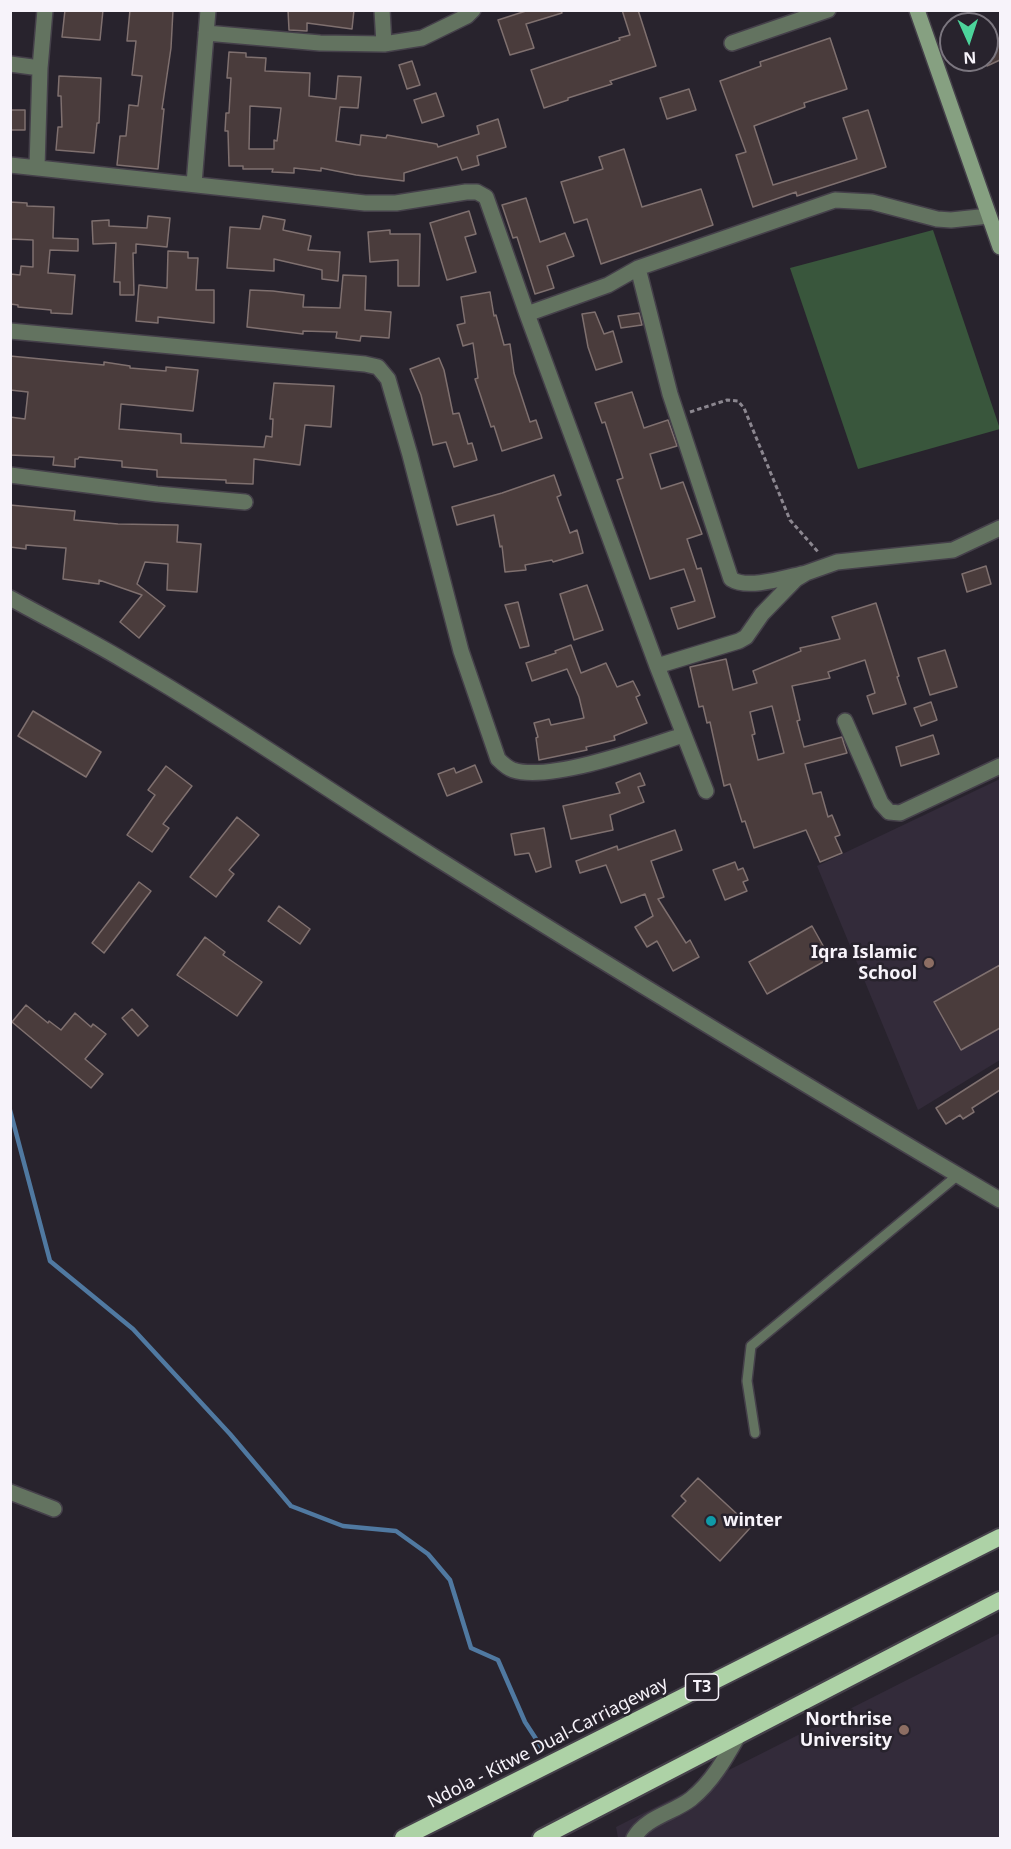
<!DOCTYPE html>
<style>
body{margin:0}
#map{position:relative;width:1011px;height:1849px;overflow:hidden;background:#28232d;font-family:"Noto Sans",sans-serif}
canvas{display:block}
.frame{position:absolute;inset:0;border:12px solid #f7f3fa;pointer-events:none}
.north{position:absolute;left:939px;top:12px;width:60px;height:60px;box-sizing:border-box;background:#28232d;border:2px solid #7b767f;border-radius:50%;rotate:177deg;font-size:16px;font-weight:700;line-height:24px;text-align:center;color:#f7f3fa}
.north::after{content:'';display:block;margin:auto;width:21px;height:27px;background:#4cd49b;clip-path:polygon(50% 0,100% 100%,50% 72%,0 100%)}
</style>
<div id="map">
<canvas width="1011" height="1849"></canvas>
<div class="frame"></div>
<div class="north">N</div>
</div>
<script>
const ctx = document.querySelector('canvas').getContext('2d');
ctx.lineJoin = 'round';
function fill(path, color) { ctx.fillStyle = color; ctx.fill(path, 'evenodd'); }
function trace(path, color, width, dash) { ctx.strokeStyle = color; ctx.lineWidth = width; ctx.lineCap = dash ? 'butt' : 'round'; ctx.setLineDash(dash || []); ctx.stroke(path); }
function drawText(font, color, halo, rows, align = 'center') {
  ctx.font = font + ' "Noto Sans",sans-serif'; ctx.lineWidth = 5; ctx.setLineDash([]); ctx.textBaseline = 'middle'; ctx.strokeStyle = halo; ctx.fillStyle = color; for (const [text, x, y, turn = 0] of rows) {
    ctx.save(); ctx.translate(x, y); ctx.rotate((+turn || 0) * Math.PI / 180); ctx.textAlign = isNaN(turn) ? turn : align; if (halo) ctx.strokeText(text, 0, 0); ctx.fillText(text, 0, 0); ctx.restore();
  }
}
fill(new Path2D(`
 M 1000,779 L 1000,1060 L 918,1110 L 817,866 Z
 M 1000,1633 L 1000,1838 L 618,1838 L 616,1827 Z`), '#332b3a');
fill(new Path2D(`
 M 933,230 L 1000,429 L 858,469 L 790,268 Z`), '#39563c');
trace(new Path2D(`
 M 10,1110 L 50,1261 L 133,1329 L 230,1434 L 291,1506 L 343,1526 L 396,1531 L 428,1554 L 450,1580 L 471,1648 L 498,1660 L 525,1722 L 542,1748`), '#5079a1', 4.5);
const building = new Path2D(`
 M 65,10 L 103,10 L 100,40 L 62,37 Z
 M 130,10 L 173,10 L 171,48 L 162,109 L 164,109 L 158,169 L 117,165 L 120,136 L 126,136 L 129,105 L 138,106 L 142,76 L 132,75 L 136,41 L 127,41 Z
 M 288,10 L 354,10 L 352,29 L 307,23 L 307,31 L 289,30 Z
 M 529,10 L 561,10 L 562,13 L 526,24 L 534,48 L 510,55 L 498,20 Z
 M 622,10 L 638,10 L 656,66 L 610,81 L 612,84 L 568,98 L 568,100 L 544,108 L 531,70 L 620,40 L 619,38 L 630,35 Z
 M 996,33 L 1000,43 L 1000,60 L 987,66 L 987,36 Z
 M 830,38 L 847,89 L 804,103 L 805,107 L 754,126 L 773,185 L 857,159 L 843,118 L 868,110 L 886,167 L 797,196 L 796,192 L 753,207 L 736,155 L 746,152 L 720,81 L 761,66 L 760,62 Z
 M 229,52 L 246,53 L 246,57 L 266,58 L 265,71 L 310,73 L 309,96 L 336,99 L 338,76 L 361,77 L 358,108 L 340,107 L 336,141 L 360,145 L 361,135 L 386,138 L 387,135 L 437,144 L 438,147 L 479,134 L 477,126 L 498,119 L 506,147 L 477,156 L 479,165 L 462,170 L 457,157 L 404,173 L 404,181 L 356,175 L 321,168 L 321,171 L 294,168 L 294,173 L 272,172 L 273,169 L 243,169 L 243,166 L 229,166 L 228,131 L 225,131 L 226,113 L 229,113 L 231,78 L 227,78 ZM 250,106 L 281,108 L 277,141 L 274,140 L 274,149 L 249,149 Z
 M 412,61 L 420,85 L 407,89 L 399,65 Z
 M 59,76 L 101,78 L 99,123 L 97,123 L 94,153 L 56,150 L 58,127 L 62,127 L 61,96 L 58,96 Z
 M 689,89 L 696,110 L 667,119 L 660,98 Z
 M 436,93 L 444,116 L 422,123 L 414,100 Z
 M 10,110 L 25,110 L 25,130 L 10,130 Z
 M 624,149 L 642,207 L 701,189 L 713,225 L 601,264 L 587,219 L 574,223 L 561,182 L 603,169 L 599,157 Z
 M 526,198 L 540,242 L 565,233 L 574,256 L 547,266 L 554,288 L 535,294 L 517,237 L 513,238 L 502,205 Z
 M 10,202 L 27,203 L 27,206 L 54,207 L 53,238 L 78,239 L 78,251 L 50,250 L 48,273 L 75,275 L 72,314 L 51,313 L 51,310 L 18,307 L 18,305 L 10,304 L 10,274 L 20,275 L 21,266 L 33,267 L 33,240 L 10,239 Z
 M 469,211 L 476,234 L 465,237 L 476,272 L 447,280 L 430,223 Z
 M 148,216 L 170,218 L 167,247 L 136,244 L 136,253 L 133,253 L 134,295 L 120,295 L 120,282 L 114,282 L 116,243 L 93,244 L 92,221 L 109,220 L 109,226 L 147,228 Z
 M 263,216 L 285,220 L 283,230 L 311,236 L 308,250 L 340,252 L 338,281 L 322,279 L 322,270 L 274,259 L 274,271 L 227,268 L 230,227 L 260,229 Z
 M 390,230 L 390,234 L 420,234 L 419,286 L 398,286 L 398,260 L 370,262 L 368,232 Z
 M 168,251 L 188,252 L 188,258 L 198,258 L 196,290 L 214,290 L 214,323 L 158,317 L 158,323 L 136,321 L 139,285 L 167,288 Z
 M 343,275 L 366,276 L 365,310 L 391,312 L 389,338 L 361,336 L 360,341 L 336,338 L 337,332 L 303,331 L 303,334 L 247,327 L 250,290 L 273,291 L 304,295 L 303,307 L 340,308 Z
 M 490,292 L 494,316 L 496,315 L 504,345 L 510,344 L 514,373 L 530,422 L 536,420 L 542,438 L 502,451 L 494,426 L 491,427 L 475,379 L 478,378 L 473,343 L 463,346 L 457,325 L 465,323 L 461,297 Z
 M 595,312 L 604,334 L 613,331 L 622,362 L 596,370 L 588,347 L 582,314 Z
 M 639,313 L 642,325 L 621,328 L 618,316 Z
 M 10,356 L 104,365 L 104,362 L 130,366 L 130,368 L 166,371 L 166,367 L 198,370 L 193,411 L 121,404 L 119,429 L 181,434 L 181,443 L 264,447 L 266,436 L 272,437 L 273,419 L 270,419 L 274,383 L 334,386 L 331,427 L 305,425 L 300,465 L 254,459 L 253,484 L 226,483 L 226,480 L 157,477 L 157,470 L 122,467 L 122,461 L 79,457 L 78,459 L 75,459 L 75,467 L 53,465 L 54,457 L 10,455 L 10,417 L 25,419 L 28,392 L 10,390 Z
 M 439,358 L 444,370 L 453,414 L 459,413 L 468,444 L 472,443 L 477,460 L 454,467 L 446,442 L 433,445 L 421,395 L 410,369 Z
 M 632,392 L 644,428 L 668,420 L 677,446 L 650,454 L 661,489 L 683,482 L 702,534 L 687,539 L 697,569 L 701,568 L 715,617 L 678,629 L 671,608 L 695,601 L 684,569 L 650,579 L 617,480 L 623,478 L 605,422 L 602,423 L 595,403 Z
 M 554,475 L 561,495 L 557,497 L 570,533 L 577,530 L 583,553 L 553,562 L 552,560 L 525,565 L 526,570 L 505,572 L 502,546 L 500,547 L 494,515 L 457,525 L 452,507 L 502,493 Z
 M 10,505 L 75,511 L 74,520 L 118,524 L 178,525 L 177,542 L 201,544 L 197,592 L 167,590 L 168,564 L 145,562 L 137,584 L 165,606 L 139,638 L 120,622 L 142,595 L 99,580 L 99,584 L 63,579 L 66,548 L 38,546 L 26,545 L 26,549 L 10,547 Z
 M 986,566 L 991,584 L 967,592 L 962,574 Z
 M 587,585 L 603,630 L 574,640 L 560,594 Z
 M 518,602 L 529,646 L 520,648 L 505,605 Z
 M 876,603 L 899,676 L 897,677 L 906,704 L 873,714 L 867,696 L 875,693 L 865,660 L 828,672 L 830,678 L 792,686 L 800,720 L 797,721 L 804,747 L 842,737 L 844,744 L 847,753 L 805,764 L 813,794 L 821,792 L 828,817 L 832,815 L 840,835 L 835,837 L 842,853 L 820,862 L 806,830 L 754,848 L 745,821 L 742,822 L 730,784 L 724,786 L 710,722 L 707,723 L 703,706 L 699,707 L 690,667 L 726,659 L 733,690 L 757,683 L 753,671 L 801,651 L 800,648 L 840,639 L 832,617 ZM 772,706 L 784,753 L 758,760 L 752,735 L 755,734 L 750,712 Z
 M 571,645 L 581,673 L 606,663 L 617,687 L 633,681 L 640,695 L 636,697 L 647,723 L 614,736 L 615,740 L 586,747 L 587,750 L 539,760 L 536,738 L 538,737 L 534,723 L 549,719 L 551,725 L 584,718 L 579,697 L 567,669 L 532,681 L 526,663 L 556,653 L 555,651 Z
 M 945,650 L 957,687 L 930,695 L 918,658 Z
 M 931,702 L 937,720 L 921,726 L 914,708 Z
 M 33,711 L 101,752 L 86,777 L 18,736 Z
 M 933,735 L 939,754 L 901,766 L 896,747 Z
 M 475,765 L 482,782 L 447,796 L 438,774 L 454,768 L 456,773 Z
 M 166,766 L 192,786 L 163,824 L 169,828 L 152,852 L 127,835 L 155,795 L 148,790 Z
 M 640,773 L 645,785 L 638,787 L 644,802 L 610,815 L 613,830 L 571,839 L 563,806 L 620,793 L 616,783 Z
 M 237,817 L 259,835 L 229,870 L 234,874 L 216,897 L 190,877 Z
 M 544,828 L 551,867 L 536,872 L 529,853 L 515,855 L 511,834 Z
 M 675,830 L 682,850 L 651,861 L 664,897 L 658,899 L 686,943 L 690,940 L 699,957 L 673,971 L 657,941 L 647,947 L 635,927 L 653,916 L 645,894 L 621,903 L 606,865 L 580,873 L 576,861 L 617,846 L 618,850 Z
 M 735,862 L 738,870 L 743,868 L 748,880 L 743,882 L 747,891 L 725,900 L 713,870 Z
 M 139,882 L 151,891 L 104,953 L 92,943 Z
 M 279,906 L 310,929 L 300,944 L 268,921 Z
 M 812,926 L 830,958 L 767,994 L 749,962 Z
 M 205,937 L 225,952 L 223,955 L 262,982 L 237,1016 L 177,975 Z
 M 1000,965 L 1000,1028 L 961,1050 L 934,1002 Z
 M 26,1005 L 48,1023 L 49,1021 L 61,1030 L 75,1013 L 91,1027 L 93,1024 L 106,1034 L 85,1059 L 103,1074 L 91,1088 L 12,1022 Z
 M 132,1009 L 148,1026 L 138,1036 L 122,1018 Z
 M 1000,1067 L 1000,1090 L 972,1108 L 974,1112 L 963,1119 L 960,1115 L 946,1124 L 936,1108 Z
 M 698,1478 L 751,1527 L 720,1561 L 672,1516 L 686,1501 L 681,1496 Z`);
fill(building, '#4a3c3c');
trace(building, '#7f706f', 1.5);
const service = new Path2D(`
 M 755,1433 L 747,1381 L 751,1346 L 958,1175`);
const minor = new Path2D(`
 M 382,10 L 384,44
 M 206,33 L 320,43 L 384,44 L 422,38 L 467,16 L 473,10
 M 732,43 L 828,10
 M 10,64 L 40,68 L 45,10
 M 10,165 L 365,203 L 396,203 L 466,192 L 477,192 L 486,197 L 527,314 L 657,666 L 706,791
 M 37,167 L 40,68
 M 194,184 L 208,10
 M 638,268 L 670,394 L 731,579 C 748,590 787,577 806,573
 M 527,314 L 608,285 L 638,268 L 835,200 L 872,202 L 937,219 L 951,220 L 989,216
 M 10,331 L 365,364 L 378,367 L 388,379 L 410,455 L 461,651 L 498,759 C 502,763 507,768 513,770 C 550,782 644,748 683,735
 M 10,475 L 157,494 L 245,502
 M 10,598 C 48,619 86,638 123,660 C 229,721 329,791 433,856 C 620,973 810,1088 1000,1200
 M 657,666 L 739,641 L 746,637 L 762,614 L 796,579 L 806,573 L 837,562 L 953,550 L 1000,528
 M 845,721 L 881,803 L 889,812 L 900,813 L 1000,766
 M 10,1492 L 54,1509
 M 634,1838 C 646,1817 673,1813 691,1799 C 712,1782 725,1759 738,1736`);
const secondary = new Path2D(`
 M 917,10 L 1000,247`);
const trunk = new Path2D(`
 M 403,1838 L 1000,1537
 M 541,1838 L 1000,1600`);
trace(service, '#45404a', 12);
trace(minor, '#45404a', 18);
trace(secondary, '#45404a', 18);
trace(trunk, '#45404a', 20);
trace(new Path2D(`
 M 690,412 L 727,400 L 738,401 L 744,408 L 790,520 L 819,553`), '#8c8790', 3, [4.5, 3]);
trace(service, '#637360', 9);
trace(minor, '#637360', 15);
trace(secondary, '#86a081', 15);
trace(trunk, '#add2a6', 16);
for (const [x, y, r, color] of [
 [929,963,6,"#8d6e63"],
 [711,1521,6,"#0f9aa8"],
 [904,1730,6,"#8d6e63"]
]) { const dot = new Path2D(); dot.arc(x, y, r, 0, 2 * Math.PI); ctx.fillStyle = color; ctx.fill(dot); trace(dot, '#28232d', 2); }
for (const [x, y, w] of [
 [702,1687,33]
]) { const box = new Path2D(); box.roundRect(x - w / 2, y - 13, w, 26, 4.5); ctx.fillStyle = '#28232d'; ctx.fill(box); trace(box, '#f7f3fa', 1.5); }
drawText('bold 16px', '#f7f3fa', null, [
 ["T3",702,1687]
]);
drawText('bold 18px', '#f7f3fa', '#28232d', [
 ["Iqra Islamic",917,953],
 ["School",917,974],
 ["winter",723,1521,"left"],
 ["Northrise",892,1720],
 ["University",892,1741]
], 'right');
drawText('18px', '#f7f3fa', '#28232d', [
 ["Ndola - Kitwe Dual-Carriageway",548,1743,-27]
]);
</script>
